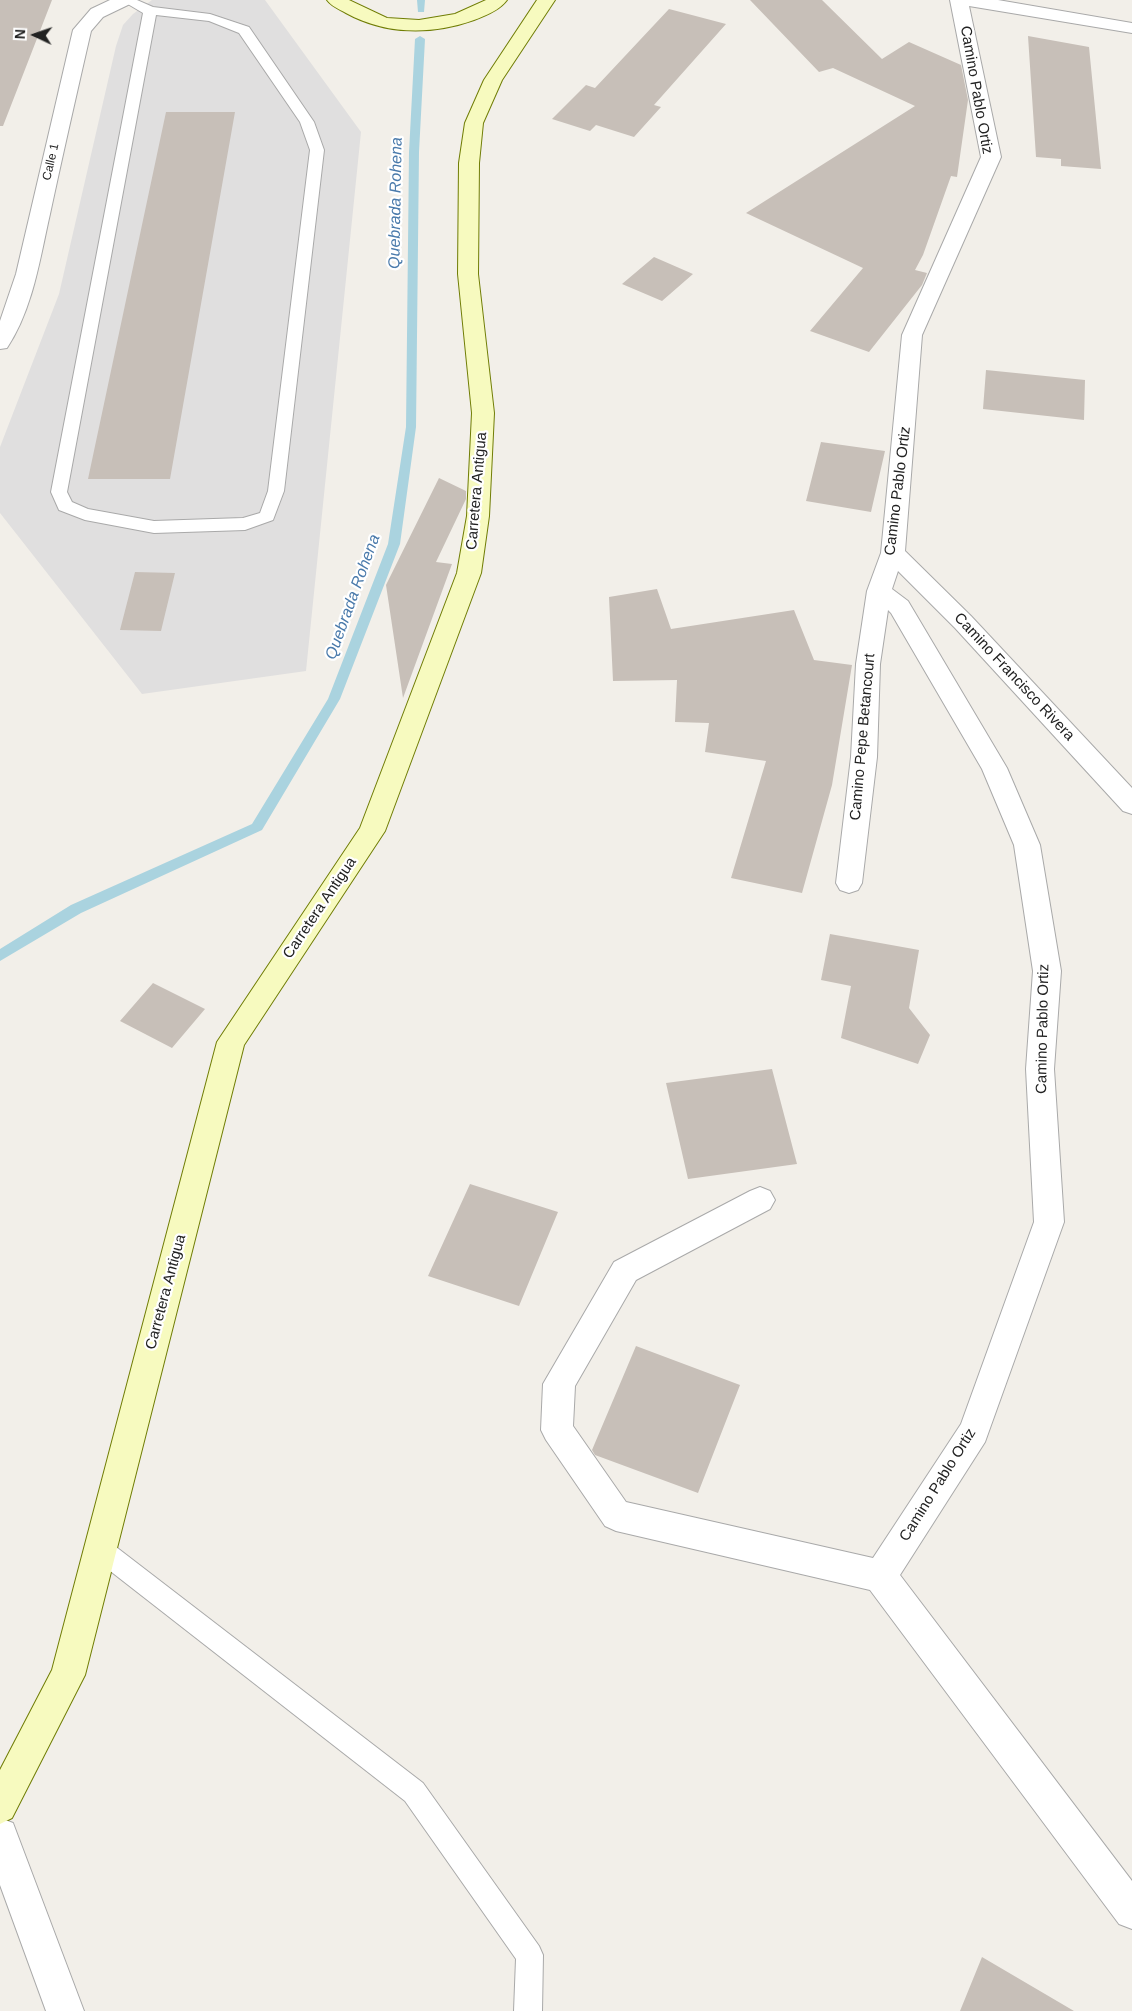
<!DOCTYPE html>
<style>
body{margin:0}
#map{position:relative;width:1132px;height:2011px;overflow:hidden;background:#f2efe9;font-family:Helvetica,sans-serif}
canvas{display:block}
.north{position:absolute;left:10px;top:10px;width:50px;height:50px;-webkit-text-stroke:4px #fff;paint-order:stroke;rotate:273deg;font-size:14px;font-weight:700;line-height:20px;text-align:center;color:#222}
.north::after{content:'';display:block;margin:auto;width:18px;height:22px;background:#222;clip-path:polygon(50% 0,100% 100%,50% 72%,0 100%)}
</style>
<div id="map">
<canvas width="1132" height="2011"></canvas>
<div class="north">N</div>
</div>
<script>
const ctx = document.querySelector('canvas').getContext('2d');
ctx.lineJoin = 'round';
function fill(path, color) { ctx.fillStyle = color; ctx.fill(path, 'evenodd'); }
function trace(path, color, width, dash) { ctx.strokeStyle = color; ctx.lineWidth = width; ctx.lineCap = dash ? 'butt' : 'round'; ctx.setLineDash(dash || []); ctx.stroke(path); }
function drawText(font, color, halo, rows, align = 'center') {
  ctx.font = font + ' Helvetica,sans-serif'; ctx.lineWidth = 4.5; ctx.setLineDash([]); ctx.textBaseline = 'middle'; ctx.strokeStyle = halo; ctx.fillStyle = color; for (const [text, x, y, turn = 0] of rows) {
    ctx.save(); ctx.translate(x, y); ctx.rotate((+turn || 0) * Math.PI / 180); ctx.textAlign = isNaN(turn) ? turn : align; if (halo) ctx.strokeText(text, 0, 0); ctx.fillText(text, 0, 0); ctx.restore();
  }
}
fill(new Path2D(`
 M 152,0 L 265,0 L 361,132 L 306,671 L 142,694 L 0,513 L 0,447 L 59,294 L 116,46 L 123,25 L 133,14 Z`), '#e0dfdf');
fill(new Path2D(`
 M 417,0 L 425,0 L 424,12 L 418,12 Z
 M 420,36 L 425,39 L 419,152 L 416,427 L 400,544 L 340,699 L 262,830 L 81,913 L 0,961 L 0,949 L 71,905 L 252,824 L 328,699 L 388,544 L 406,427 L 409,152 L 415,39 Z`), '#aad3df');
fill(new Path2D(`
 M 0,0 L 52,0 L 3,126 L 0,126 Z
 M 750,0 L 822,0 L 882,59 L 909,42 L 961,65 L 968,100 L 957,177 L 951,176 L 923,255 L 915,270 L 927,273 L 922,285 L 869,352 L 810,331 L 863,268 L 746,213 L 915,106 L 833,68 L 819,72 Z
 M 669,9 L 726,24 L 654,105 L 661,107 L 634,137 L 596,125 L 590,131 L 552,119 L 586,85 L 595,88 Z
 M 1028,36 L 1089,47 L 1101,169 L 1061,166 L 1061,159 L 1036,157 Z
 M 166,112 L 235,112 L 170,479 L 88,479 Z
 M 654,257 L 693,274 L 662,301 L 622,284 Z
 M 986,370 L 1085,380 L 1084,420 L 983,409 Z
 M 821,442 L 885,451 L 871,512 L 806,501 Z
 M 439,478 L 466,491 L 466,499 L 436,562 L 452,564 L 403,698 L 386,585 Z
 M 135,572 L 175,573 L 161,631 L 120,630 Z
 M 657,589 L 671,629 L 794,610 L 814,660 L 852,665 L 832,785 L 802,893 L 731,878 L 766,761 L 705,752 L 709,723 L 675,722 L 677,680 L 613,681 L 609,597 Z
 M 830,934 L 919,950 L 909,1008 L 930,1035 L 918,1064 L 841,1038 L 851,986 L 821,980 Z
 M 153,983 L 205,1009 L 172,1048 L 120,1021 Z
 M 772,1069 L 797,1164 L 688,1179 L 666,1083 Z
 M 470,1184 L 558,1212 L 519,1306 L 428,1276 Z
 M 636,1346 L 740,1385 L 698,1493 L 595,1455 L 592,1450 Z
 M 982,1957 L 1074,2011 L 960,2011 Z`), '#c7bfb8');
const lane = new Path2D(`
 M 121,0 L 137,0 L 153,7 L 210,14 L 249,27 L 314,122 L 324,150 L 284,491 L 273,520 L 245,530 L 154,533 L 85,520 L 59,510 L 51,492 L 143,13 ZM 156,15 L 209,21 L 239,33 L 300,122 L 310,150 L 268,491 L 260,513 L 243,518 L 154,521 L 88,509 L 72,502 L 67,492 Z
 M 99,1536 L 107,1540 L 423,1783 L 539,1946 L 543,1955 L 542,2011 L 514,2011 L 516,1959 L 405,1801 L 91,1556 L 87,1548 L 91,1540 Z`);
const street = new Path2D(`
 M 110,0 L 133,0 L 130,4 L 103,17 L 91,31 C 77,92 63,153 50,214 C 40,258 33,309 7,348 L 0,349 L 0,321 L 16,274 L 73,30 L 91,9 Z
 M 950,0 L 998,0 L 1132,23 L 1132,33 L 969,6 L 1001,157 L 922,335 L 905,551 L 971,616 L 1132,788 L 1132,814 L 1123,811 L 955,628 L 898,571 L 892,589 L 908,601 L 1007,768 L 1040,845 L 1061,971 L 1054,1069 L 1064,1222 L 985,1442 L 900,1575 L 1132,1881 L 1132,1929 L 1119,1924 L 870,1590 L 616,1531 L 605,1526 L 546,1440 L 541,1430 L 543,1384 L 614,1262 L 750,1191 L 760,1187 L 770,1191 L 775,1200 L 770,1209 L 636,1280 L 575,1386 L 573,1426 L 626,1502 L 873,1558 L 961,1424 L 1034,1222 L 1026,1069 L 1033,971 L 1014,845 L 982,769 L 891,613 L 888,610 L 880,664 L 877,757 L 862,883 L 858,890 L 849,893 L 840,890 L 836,883 L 851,757 L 856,664 L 867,591 L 881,553 L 902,335 L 981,157 Z
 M 0,1818 L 13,1823 L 84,2011 L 46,2011 L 0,1885 Z`);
const secondary = new Path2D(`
 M 327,0 L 349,0 L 387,18 L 419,20 L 455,14 L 486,0 L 507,0 C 500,10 485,16 474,20 C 432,35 386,35 346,13 C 339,9 331,6 327,0 Z
 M 537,0 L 555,0 L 502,80 L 483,123 L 479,163 L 478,274 L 494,413 L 489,516 L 481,573 L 385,831 L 244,1045 L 85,1675 L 12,1818 L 0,1824 L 0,1770 L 52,1670 L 217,1042 L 360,828 L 457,573 L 467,516 L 472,413 L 458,274 L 459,163 L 465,123 L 484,80 Z`);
trace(lane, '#a9a9a9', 2);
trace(street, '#a9a9a9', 2);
trace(secondary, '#707d05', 2);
fill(lane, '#fff');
fill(street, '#fff');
fill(secondary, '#f7fabf');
drawText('12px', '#222', '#fff', [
 ["Calle 1",51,162,-77]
]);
drawText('15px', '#222', '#fff', [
 ["Camino Pablo Ortiz",976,90,80],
 ["Carretera Antigua",477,491,-85],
 ["Camino Pablo Ortiz",898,491,-83],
 ["Camino Francisco Rivera",1014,677,47],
 ["Camino Pepe Betancourt",863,737,-85],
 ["Carretera Antigua",320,908,-56],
 ["Camino Pablo Ortiz",1043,1029,-89],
 ["Carretera Antigua",166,1292,-75],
 ["Camino Pablo Ortiz",938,1485,-58]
]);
drawText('italic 16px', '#4a7aab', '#fff', [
 ["Quebrada Rohena",396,203,-89],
 ["Quebrada Rohena",353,597,-70]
]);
</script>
